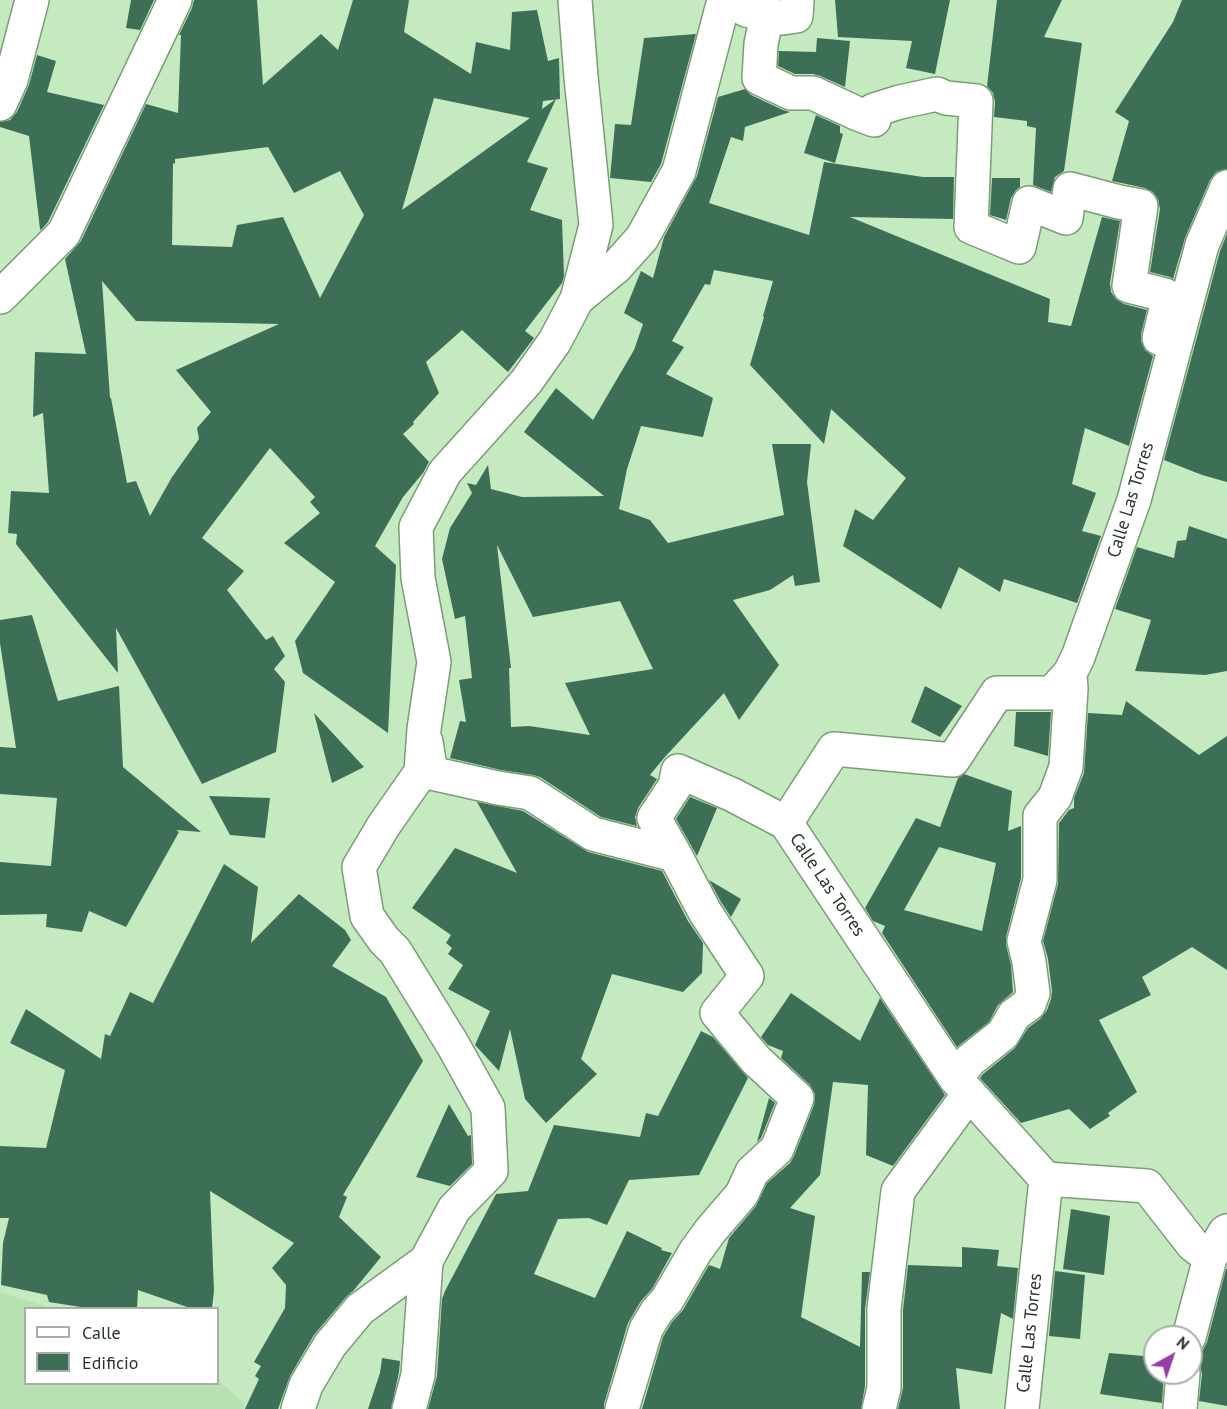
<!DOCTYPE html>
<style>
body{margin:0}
#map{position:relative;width:1227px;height:1409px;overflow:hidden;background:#c5eac0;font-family:"PT Sans",sans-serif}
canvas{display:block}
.legend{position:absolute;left:24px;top:1307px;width:195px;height:78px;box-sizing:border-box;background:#fff;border:2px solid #a9afa8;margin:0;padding:8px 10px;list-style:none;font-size:18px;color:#273626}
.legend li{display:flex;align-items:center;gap:12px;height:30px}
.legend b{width:30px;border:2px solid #a9afa8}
.north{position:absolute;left:1143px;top:1325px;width:60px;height:60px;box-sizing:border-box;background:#fff;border:2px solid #a9afa8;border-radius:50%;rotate:40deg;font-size:16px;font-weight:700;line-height:24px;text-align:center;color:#273626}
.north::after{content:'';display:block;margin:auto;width:21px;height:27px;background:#983da7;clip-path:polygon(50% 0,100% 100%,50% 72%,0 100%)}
</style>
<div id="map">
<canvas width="1227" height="1409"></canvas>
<ul class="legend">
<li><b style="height:8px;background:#fff"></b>Calle</li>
<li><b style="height:16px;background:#3d6f57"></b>Edificio</li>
</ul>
<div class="north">N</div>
</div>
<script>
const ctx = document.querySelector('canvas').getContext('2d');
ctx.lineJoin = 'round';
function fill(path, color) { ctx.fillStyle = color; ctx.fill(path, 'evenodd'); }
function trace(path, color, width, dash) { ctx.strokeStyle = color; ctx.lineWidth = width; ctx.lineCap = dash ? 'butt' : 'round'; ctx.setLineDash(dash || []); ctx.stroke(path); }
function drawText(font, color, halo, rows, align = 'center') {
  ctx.font = font + ' "PT Sans",sans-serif'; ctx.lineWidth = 6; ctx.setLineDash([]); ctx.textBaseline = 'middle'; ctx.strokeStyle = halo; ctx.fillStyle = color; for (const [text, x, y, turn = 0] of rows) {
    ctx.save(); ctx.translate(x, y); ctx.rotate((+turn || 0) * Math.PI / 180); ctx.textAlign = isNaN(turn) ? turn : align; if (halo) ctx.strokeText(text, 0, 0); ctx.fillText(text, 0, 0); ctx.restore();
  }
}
fill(new Path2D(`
 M 0,1292 L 51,1308 L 26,1308 L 26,1384 L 218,1384 L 218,1380 L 244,1403 L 243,1409 L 0,1409 Z`), '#b7e1b1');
fill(new Path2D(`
 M 131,0 L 154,0 L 140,30 L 126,28 Z
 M 194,0 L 257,0 L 263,85 L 321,34 L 338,50 L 353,0 L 409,0 L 404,32 L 471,74 L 476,42 L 510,50 L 512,12 L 537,10 L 548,61 L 559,58 L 560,99 L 543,101 L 542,109 L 556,99 L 527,162 L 548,168 L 530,210 L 562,220 L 564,276 L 562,283 L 525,331 L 534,338 L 508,372 L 462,330 L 426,362 L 439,393 L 413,422 L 414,424 L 403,434 L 429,462 L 423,473 L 403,497 L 375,546 L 396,565 L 388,733 L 303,673 L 295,641 L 335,582 L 284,543 L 320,513 L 310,502 L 315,497 L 270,448 L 202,538 L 244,571 L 227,590 L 266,640 L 273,636 L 285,656 L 274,669 L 285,682 L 276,752 L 202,784 L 116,628 L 118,673 L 16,544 L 17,534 L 8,533 L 11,491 L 49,493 L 43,413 L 33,417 L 35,352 L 86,354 L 65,259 L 81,241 L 146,104 L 178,113 L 181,35 L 179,35 L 192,8 ZM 434,98 L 530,118 L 402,210 ZM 268,147 L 294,193 L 340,171 L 364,215 L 320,298 L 283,217 L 237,225 L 232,247 L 172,245 L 173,163 L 175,164 L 175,159 ZM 102,281 L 136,321 L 279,324 L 176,370 L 211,412 L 197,428 L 199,439 L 172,477 L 150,516 L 136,481 L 127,483 L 111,398 L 110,398 Z
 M 835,0 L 950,0 L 935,74 L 906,68 L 912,41 L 838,37 Z
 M 997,0 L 1062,0 L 1044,37 L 1082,43 L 1064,171 L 1055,177 L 1051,192 L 1033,185 L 1036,128 L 1027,126 L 1027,121 L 994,117 L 995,102 L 993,93 L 987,86 Z
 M 1182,0 L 1227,0 L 1227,169 L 1216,172 L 1210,180 L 1185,238 L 1173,279 L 1170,277 L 1150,272 L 1160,209 L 1158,199 L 1153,192 L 1145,188 L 1112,181 L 1129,121 L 1115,112 L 1173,22 Z
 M 696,34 L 661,164 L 651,182 L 610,178 L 615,124 L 631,125 L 644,38 Z
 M 817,38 L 850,41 L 845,87 L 820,76 L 813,74 L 795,74 L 778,66 L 779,51 L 816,52 Z
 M 37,55 L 56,61 L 47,92 L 104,105 L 48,222 L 41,230 L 40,229 L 29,136 L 0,127 L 0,122 L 10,120 L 17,112 L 29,85 Z
 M 745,89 L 751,95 L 783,110 L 790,112 L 745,127 L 743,141 L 731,137 L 709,203 L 809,235 L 824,162 L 923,177 L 954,177 L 953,219 L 850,217 L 1050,299 L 1048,322 L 1071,326 L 1102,217 L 1120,221 L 1110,283 L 1111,292 L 1116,299 L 1124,304 L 1147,310 L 1141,334 L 1141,341 L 1145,350 L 1153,356 L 1129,446 L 1085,428 L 1072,484 L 1096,493 L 1082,531 L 1101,536 L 1077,603 L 1004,579 L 1000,592 L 959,567 L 941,609 L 843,546 L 855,509 L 873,520 L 906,478 L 831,409 L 824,444 L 750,365 L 764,317 L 763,316 L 773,281 L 714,270 L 710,285 L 705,284 L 672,341 L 684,347 L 666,374 L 713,398 L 703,437 L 641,426 L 627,469 L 619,509 L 650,520 L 668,543 L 784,515 L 772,444 L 811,444 L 807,482 L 820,582 L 795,586 L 793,575 L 770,590 L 733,600 L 779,665 L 739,720 L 724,693 L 664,758 L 650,775 L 657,779 L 638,808 L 635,817 L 637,826 L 601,817 L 540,777 L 533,775 L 501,770 L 450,758 L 460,721 L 466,722 L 459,680 L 472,678 L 465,616 L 455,619 L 442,559 L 450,528 L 472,493 L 467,483 L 476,485 L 488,465 L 491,489 L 522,497 L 604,496 L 524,432 L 556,388 L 593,420 L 634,350 L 643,324 L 624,313 L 641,271 L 653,278 L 664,237 L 697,176 L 718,97 ZM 497,545 L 533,617 L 620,601 L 653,669 L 565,683 L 590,735 L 529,726 L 511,727 L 509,668 L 511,668 Z
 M 816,115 L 840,126 L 840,133 L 843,134 L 835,163 L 804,153 Z
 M 992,178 L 1020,178 L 1020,187 L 1016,190 L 1011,198 L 1006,220 L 990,215 Z
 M 1227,234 L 1227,482 L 1202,475 L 1164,460 L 1220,251 Z
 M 1189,526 L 1227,539 L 1227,671 L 1205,675 L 1135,671 L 1151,620 L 1115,609 L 1137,547 L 1174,558 L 1177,541 L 1186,540 Z
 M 32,615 L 58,701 L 119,686 L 123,767 L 201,832 L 176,830 L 179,832 L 126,927 L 89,911 L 82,932 L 46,927 L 47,914 L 0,915 L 0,862 L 51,866 L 57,798 L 0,794 L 0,747 L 16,748 L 0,643 L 0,620 Z
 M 925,686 L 962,706 L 940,737 L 911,722 Z
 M 1126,701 L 1199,755 L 1227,736 L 1227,970 L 1192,947 L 1142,977 L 1151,995 L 1099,1020 L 1137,1092 L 1108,1113 L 1110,1116 L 1090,1129 L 1069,1109 L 1021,1123 L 980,1078 L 983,1074 L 1015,1048 L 1028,1028 L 1040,1019 L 1047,1010 L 1051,999 L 1052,991 L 1048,959 L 1043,941 L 1058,884 L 1059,823 L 1069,810 L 1074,808 L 1074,798 L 1084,773 L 1088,713 L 1122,715 Z
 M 1016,712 L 1051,712 L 1048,756 L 1014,746 Z
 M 314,713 L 364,767 L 332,783 Z
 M 964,774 L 1012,791 L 1008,831 L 1021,826 L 1021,878 L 1006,937 L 1006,945 L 1011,965 L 1013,992 L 998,1005 L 989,1022 L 957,1047 L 882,933 L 885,926 L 873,921 L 865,908 L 916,818 L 940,827 L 958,778 ZM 939,847 L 996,863 L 982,931 L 904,910 Z
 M 209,796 L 270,798 L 265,838 L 230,835 Z
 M 690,797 L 717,808 L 697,856 L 676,819 Z
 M 477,802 L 523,811 L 588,852 L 662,871 L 688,921 L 703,943 L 702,973 L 683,992 L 612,974 L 581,1059 L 597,1074 L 546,1123 L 525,1099 L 510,1029 L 499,1071 L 475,1045 L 490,1011 L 448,989 L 463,965 L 448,954 L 452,948 L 446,943 L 451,935 L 412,908 L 455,848 L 517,873 Z
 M 224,864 L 258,887 L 251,943 L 299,894 L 345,930 L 351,940 L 332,966 L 386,997 L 423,1061 L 343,1195 L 347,1197 L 339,1217 L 381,1257 L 354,1290 L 346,1297 L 314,1335 L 290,1376 L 278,1409 L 245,1409 L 259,1379 L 255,1376 L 261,1366 L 254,1362 L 285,1308 L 286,1285 L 272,1268 L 294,1243 L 210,1191 L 214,1291 L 212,1308 L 190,1308 L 138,1290 L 137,1308 L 87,1308 L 49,1302 L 47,1295 L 1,1285 L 3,1243 L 9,1218 L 0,1218 L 0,1146 L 46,1148 L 65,1070 L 10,1043 L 26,1009 L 101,1059 L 105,1034 L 110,1036 L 130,992 L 153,1003 Z
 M 709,880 L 741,899 L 731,917 L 721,902 Z
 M 791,993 L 860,1041 L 880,998 L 945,1095 L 893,1166 L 866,1155 L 868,1085 L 833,1082 L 820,1175 L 790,1208 L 815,1216 L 801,1317 L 860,1347 L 862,1272 L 870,1272 L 865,1309 L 865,1386 L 861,1409 L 642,1409 L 663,1337 L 672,1322 L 683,1310 L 709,1265 L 720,1269 L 729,1238 L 756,1206 L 767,1183 L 790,1163 L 794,1156 L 814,1105 L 815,1094 L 810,1085 L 781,1058 L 783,1051 L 768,1045 L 761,1037 Z
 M 701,1031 L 713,1037 L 748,1078 L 699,1175 L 629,1180 L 607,1225 L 589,1218 L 558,1219 L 534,1274 L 595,1298 L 627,1231 L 662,1248 L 661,1250 L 672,1253 L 652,1289 L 641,1301 L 628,1323 L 604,1404 L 604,1409 L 428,1409 L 437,1376 L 442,1299 L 445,1291 L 496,1194 L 528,1191 L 554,1125 L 640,1137 L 646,1113 L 658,1116 Z
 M 769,1098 L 775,1103 L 761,1138 L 757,1142 Z
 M 449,1104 L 468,1136 L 471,1135 L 472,1164 L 450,1186 L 416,1177 Z
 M 1071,1209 L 1110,1216 L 1104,1275 L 1063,1269 Z
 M 962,1247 L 999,1250 L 997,1266 L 1018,1268 L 1013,1319 L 1001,1313 L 992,1374 L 956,1368 L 960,1409 L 898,1409 L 903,1388 L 903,1310 L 908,1265 L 962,1267 Z
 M 1226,1269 L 1227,1269 L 1227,1406 L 1199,1401 L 1202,1374 L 1200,1365 L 1194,1358 L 1195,1355 L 1203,1350 L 1207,1342 Z
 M 1055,1271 L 1085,1275 L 1080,1339 L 1049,1336 Z
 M 1109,1353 L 1155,1357 L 1155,1373 L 1164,1373 L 1162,1403 L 1100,1394 Z
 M 382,1358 L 400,1361 L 399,1372 L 391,1409 L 368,1409 L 380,1373 Z`), '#3d6f57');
const minor = new Path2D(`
 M 746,10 L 783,18 L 796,16 L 797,0
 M 767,15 L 761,44 L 759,78 L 791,93 L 813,93 L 858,114 L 874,120 L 874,110 L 900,102 L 937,94 L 946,98 L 976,101 L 971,227 L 1019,247 L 1029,203 L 1066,218 L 1070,189 L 1119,202 L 1141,206 L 1129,286 L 1165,295 L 1166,309 L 1159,338 L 1161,339
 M 0,104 L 11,80 L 32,0
 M 0,297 L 64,233 L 175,0
 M 577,299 L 616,267 L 642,238 L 679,171 L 724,0
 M 426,742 L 431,773 L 498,788 L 530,793 L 593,834 L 675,855 L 705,912 L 747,976 L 717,1013 L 756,1060 L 797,1098 L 777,1149 L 752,1172 L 742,1194 L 711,1230 L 695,1252 L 667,1300 L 657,1311 L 646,1329 L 622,1409
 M 675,855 L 654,818 L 675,786 L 678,771 L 733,795 L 786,823
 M 956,1079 L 969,1061 L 1003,1034 L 1014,1015 L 1029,1004 L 1033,993 L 1029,962 L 1024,941 L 1040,880 L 1040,816 L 1055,797 L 1066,767 L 1071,689 L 1070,673
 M 1046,1179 L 1147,1186 L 1193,1245 L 1210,1258
 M 1189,1337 L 1210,1258 L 1225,1232 L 1227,1231
 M 298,1409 L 306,1385 L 330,1345 L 360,1309 L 426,1261 L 454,1209 L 491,1171 L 488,1108 L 453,1045 L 395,951 L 384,940 L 367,916 L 359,867 L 384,825 L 421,772 L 424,729 L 434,662 L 418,578 L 416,527 L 445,472 L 526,382 L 555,341 L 577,299 L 596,225 L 581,77 L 575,0
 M 409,1409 L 418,1375 L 426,1261
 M 879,1409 L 884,1388 L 884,1309 L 898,1191 L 969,1094
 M 1022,1409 L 1046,1179 L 956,1079 L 786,823 L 834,749 L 953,760 L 997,693 L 1052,693 L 1070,673 L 1078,657 L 1134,500 L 1202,245 L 1227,187
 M 1180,1409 L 1183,1373`);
trace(minor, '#7a9d76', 36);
trace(minor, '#fff', 33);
drawText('18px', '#273626', '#fff', [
 ["Calle Las Torres",1131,500,-73],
 ["Calle Las Torres",827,885,56],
 ["Calle Las Torres",1030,1333,-84]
]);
</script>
